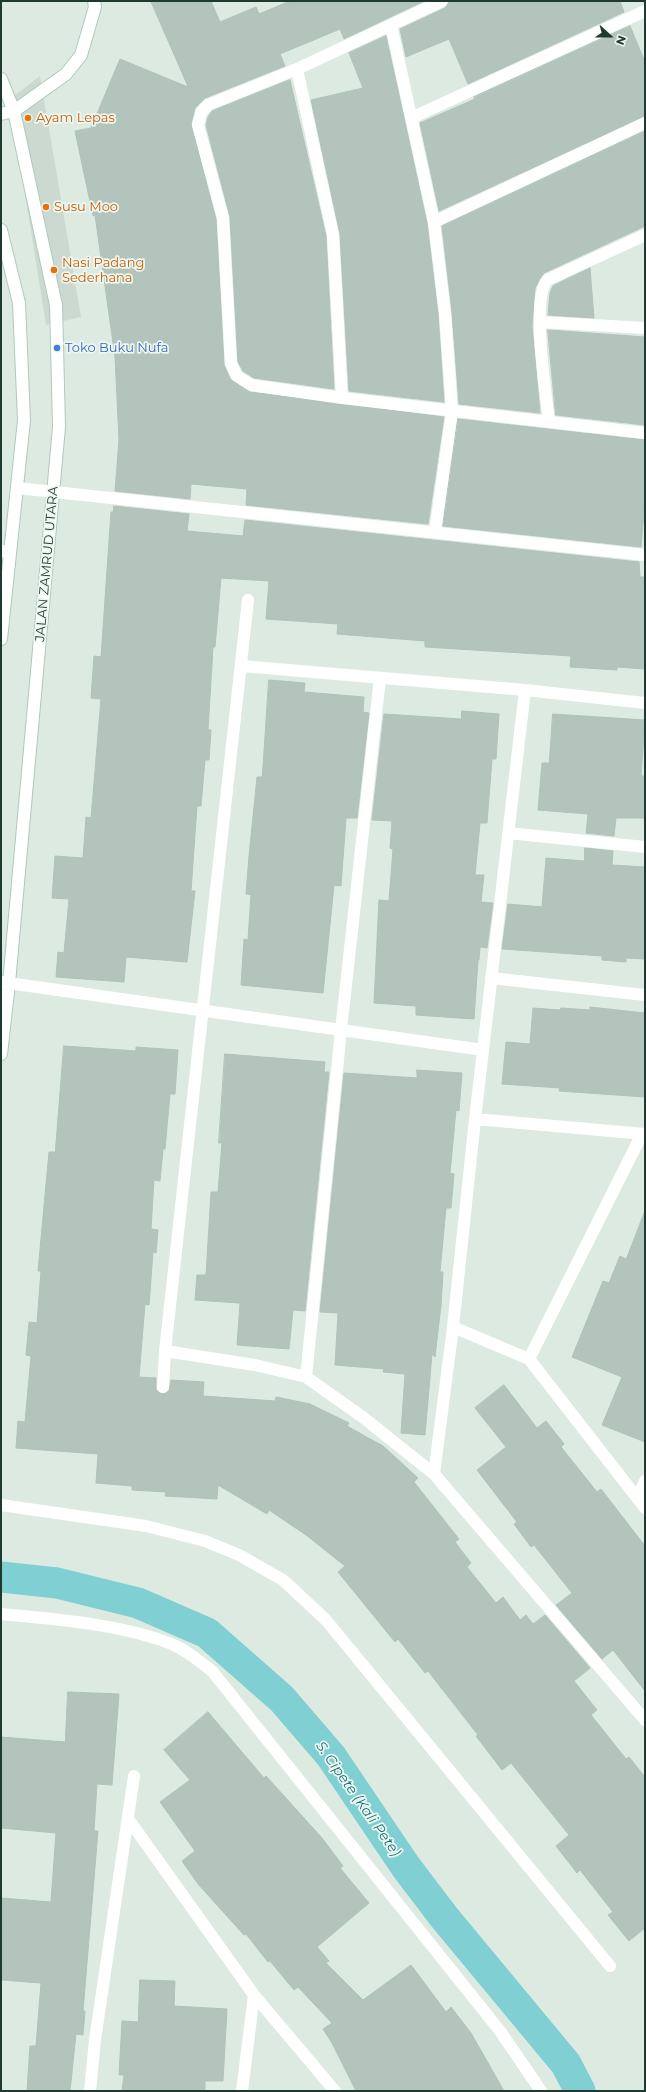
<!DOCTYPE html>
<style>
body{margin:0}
#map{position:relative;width:646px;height:2092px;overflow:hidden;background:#dceae2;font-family:Montserrat,sans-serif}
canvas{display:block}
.frame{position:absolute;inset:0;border:2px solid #1e392f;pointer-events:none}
.north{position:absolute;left:590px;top:16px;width:40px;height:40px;-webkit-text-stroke:3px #edf6f0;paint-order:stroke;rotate:111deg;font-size:11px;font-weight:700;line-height:16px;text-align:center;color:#1e392f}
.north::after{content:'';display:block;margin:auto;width:14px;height:18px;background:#1e392f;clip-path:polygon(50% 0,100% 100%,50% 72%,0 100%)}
</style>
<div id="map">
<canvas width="646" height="2092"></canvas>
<div class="frame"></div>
<div class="north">N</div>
</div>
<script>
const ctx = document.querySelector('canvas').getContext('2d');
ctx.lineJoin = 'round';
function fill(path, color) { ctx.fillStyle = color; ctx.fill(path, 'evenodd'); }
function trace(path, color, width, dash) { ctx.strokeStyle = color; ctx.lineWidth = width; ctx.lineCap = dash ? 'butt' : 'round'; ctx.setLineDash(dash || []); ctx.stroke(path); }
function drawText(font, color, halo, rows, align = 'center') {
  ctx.font = font + ' Montserrat,sans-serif'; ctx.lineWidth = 3.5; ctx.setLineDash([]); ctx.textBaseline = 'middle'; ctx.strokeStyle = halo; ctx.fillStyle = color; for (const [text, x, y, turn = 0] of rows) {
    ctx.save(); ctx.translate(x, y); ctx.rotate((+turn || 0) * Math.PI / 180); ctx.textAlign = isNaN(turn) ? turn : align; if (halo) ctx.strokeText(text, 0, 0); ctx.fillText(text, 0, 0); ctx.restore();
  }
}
fill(new Path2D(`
 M 40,76 L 81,317 L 46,325 L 10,99 Z`), '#cbd9d1');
trace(new Path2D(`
 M 1,1577 L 57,1583 L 138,1603 L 207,1633 L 282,1699 L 331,1756 L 406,1867 L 444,1917 L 566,2064 L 580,2091`), '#80d0d3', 31);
const building = new Path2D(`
 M 151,1 L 211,1 L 220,22 L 256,7 L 259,14 L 290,1 L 424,1 L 344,39 L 340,29 L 280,54 L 285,66 L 205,98 L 195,108 L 191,124 L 216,219 L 224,364 L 230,379 L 250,392 L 444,417 L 428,524 L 246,505 L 247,489 L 191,484 L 190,499 L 115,491 L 119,440 L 115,357 L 95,215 L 93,216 L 75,131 L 91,128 L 120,59 L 188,87 Z
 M 449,1 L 620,1 L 624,12 L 468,84 L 449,39 L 406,57 L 400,29 L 445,8 Z
 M 630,26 L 645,62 L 645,116 L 439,211 L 420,123 L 475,99 L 474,97 Z
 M 386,36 L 427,223 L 438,314 L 444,402 L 349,391 L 340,234 L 311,100 L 363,88 L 349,53 Z
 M 290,80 L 326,236 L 334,389 L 254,378 L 243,371 L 238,362 L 230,217 L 206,125 L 208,117 L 212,111 Z
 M 645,131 L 645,226 L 544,273 L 535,288 L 532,326 L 540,413 L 459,404 L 452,312 L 442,226 Z
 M 590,268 L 594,318 L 548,315 L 550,293 L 553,286 Z
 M 548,330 L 645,337 L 645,425 L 556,415 Z
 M 458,419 L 645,440 L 645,500 L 641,547 L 443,526 Z
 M 114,506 L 189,514 L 187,531 L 243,536 L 245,520 L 639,562 L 640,577 L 645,577 L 645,669 L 617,667 L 617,670 L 570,667 L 571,656 L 425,647 L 425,641 L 337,634 L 338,624 L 266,619 L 269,581 L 221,578 L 215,647 L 213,647 L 208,730 L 211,730 L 209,760 L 205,760 L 201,806 L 197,806 L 191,891 L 195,891 L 187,962 L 126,957 L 124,982 L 56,977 L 58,952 L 64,953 L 69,899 L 52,898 L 55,856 L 83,858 L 86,817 L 91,818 L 101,699 L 91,698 L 94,656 L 101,657 L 111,512 L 113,512 Z
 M 269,680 L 305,683 L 304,692 L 364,697 L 363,712 L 369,713 L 357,818 L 346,818 L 341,886 L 334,885 L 323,993 L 241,985 L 244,939 L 248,940 L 251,895 L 246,894 L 249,856 L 257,777 L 262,777 Z
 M 462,711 L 499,714 L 496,759 L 492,759 L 487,823 L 480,823 L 475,875 L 484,875 L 481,902 L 493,903 L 487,948 L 480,947 L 479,960 L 478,960 L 474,1019 L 416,1015 L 416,1006 L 374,1003 L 379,900 L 389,901 L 393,849 L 390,848 L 392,821 L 372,820 L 384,714 L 461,719 Z
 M 553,714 L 645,720 L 641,776 L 645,776 L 645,818 L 616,818 L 614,836 L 586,833 L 588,814 L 538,810 L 542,763 L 549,763 Z
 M 585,848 L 613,851 L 612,865 L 645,867 L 645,959 L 626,958 L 626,962 L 602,960 L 602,956 L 502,949 L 508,904 L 542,907 L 546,858 L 584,861 Z
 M 590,1007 L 645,1013 L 645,1097 L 559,1091 L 560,1088 L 502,1084 L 506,1042 L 530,1044 L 533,1008 L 560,1010 L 561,1008 L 590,1010 Z
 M 64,1046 L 136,1051 L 136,1047 L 178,1050 L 175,1094 L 170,1094 L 165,1149 L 163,1149 L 160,1181 L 154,1180 L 151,1229 L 158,1230 L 156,1253 L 153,1252 L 149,1305 L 145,1304 L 139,1377 L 156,1378 L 156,1390 L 162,1394 L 169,1391 L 171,1380 L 204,1382 L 203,1396 L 275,1401 L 276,1397 L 310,1404 L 349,1423 L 347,1426 L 383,1446 L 418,1478 L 414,1482 L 459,1539 L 455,1542 L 471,1563 L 467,1567 L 496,1603 L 503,1597 L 520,1620 L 526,1615 L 533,1624 L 545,1615 L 590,1668 L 574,1681 L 597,1710 L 591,1715 L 626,1759 L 629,1757 L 645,1777 L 645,1928 L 629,1941 L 608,1915 L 613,1912 L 580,1870 L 577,1873 L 556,1846 L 569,1835 L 511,1763 L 502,1770 L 476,1736 L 478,1735 L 428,1671 L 425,1673 L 398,1639 L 395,1642 L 338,1572 L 345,1566 L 306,1535 L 269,1510 L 267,1514 L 218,1485 L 217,1499 L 165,1496 L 166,1492 L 132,1490 L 132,1486 L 96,1483 L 98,1454 L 16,1448 L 18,1421 L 25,1422 L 31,1356 L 26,1355 L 29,1322 L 37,1323 L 41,1271 L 38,1271 L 49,1152 L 55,1152 Z
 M 225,1054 L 325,1062 L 324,1072 L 329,1072 L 305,1311 L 293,1310 L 289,1349 L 237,1345 L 240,1303 L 195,1300 L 197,1275 L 206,1275 L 211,1192 L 218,1192 L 222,1143 L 219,1143 Z
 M 417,1070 L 462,1073 L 459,1111 L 456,1110 L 450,1173 L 454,1174 L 451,1208 L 446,1208 L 440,1272 L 443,1272 L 441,1305 L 435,1357 L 432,1354 L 425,1435 L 401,1433 L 405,1374 L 383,1372 L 384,1369 L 335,1365 L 338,1313 L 320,1312 L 344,1073 L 417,1078 Z
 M 644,1214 L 645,1215 L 645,1442 L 602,1425 L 622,1377 L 572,1357 L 603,1281 L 609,1283 L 620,1256 L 626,1259 Z
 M 504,1385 L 537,1428 L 546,1421 L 564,1444 L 561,1447 L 597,1492 L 601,1489 L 645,1546 L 645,1691 L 613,1650 L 602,1659 L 556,1605 L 572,1593 L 534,1545 L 531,1547 L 514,1524 L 517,1522 L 477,1470 L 506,1447 L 475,1408 Z
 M 68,1692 L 119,1694 L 112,1785 L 97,1784 L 94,1831 L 98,1831 L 83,2011 L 85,2011 L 83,2035 L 76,2034 L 70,2091 L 27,2091 L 30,2046 L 36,2046 L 41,1983 L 1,1980 L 1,1898 L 51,1902 L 56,1833 L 1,1828 L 1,1737 L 65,1742 Z
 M 208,1712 L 264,1778 L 266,1776 L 322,1838 L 343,1866 L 340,1868 L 369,1903 L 317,1947 L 329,1961 L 326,1963 L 363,2000 L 411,1965 L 446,2012 L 451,2007 L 471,2033 L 504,2091 L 356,2091 L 332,2043 L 323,2029 L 332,2023 L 298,1987 L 294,1990 L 270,1961 L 268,1962 L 246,1934 L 244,1935 L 198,1884 L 182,1861 L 195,1851 L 160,1802 L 190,1780 L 164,1750 Z
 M 140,1980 L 175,1981 L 174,2006 L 227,2009 L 223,2081 L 205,2081 L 205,2091 L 122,2091 L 124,2075 L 119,2075 L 122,2021 L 138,2022 Z`);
fill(building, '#b2c4bb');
trace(building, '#afc3b8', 1);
const secondary = new Path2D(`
 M 1,79 L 14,111 L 56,305 L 59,427 L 9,983 L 1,1054
 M 1,114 L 14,111 L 66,74 L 81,55 L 95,7 L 94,1
 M 1,230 L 19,303 L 24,420 L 1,639`);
trace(secondary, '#afcabd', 14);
trace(new Path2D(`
 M 442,1 L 297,69 L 208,105 L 201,113 L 198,125 L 223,218 L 231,364 L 237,376 L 251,385 L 342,398 L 645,433
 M 391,25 L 434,222 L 445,313 L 452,411 L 435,532
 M 297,69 L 333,235 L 342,398
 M 411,118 L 645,11
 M 434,222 L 645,123
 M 540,322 L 645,328
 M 549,422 C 546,393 531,300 547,280 L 645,235
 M 17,488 L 645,555
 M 1,551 L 10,552
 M 241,666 L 525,690 L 645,703
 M 508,833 L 645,847
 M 491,978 L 645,995
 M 1,982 L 483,1050
 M 475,1119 L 645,1134
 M 453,1327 L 529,1359 L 645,1508
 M 165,1351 L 255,1365 L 306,1377 L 364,1418 L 434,1474 L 645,1720
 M 529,1359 L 642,1134
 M 306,1377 L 341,1030 L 380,678
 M 163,1387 L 165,1351 L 248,600
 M 434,1474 L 453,1327 L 475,1119 L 525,690
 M 637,1498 L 645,1481
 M 1,1505 L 146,1526 L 205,1541 L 239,1555 L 283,1580 L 326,1620 L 610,1966
 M 1,1614 C 54,1619 119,1624 169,1643 C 185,1649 199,1661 212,1671 L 500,2031 L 541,2091
 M 129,1820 L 254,1995 L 335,2091
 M 90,2091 L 95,2040 L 134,1776
 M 242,2091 L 254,1995`), '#fff', 12);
trace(secondary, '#fff', 12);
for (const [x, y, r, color] of [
 [28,118,4,"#e8710a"],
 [46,207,4,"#e8710a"],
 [54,270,4,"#e8710a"],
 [57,348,4,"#3f7fe0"]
]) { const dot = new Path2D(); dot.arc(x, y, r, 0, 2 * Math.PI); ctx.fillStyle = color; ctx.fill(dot); trace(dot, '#edf6f0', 1.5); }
drawText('13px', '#c56008', '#edf6f0', [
 ["Ayam Lepas",36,118],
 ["Susu Moo",54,207],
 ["Nasi Padang",62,263],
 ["Sederhana",62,278]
], 'left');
drawText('13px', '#366cbe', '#edf6f0', [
 ["Toko Buku Nufa",65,348]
], 'left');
drawText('13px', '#1e392f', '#edf6f0', [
 ["JALAN ZAMRUD UTARA",47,564,-85]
]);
drawText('italic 14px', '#167377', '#edf6f0', [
 ["S. Cipete (Kali Pete)",358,1799,55]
]);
</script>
